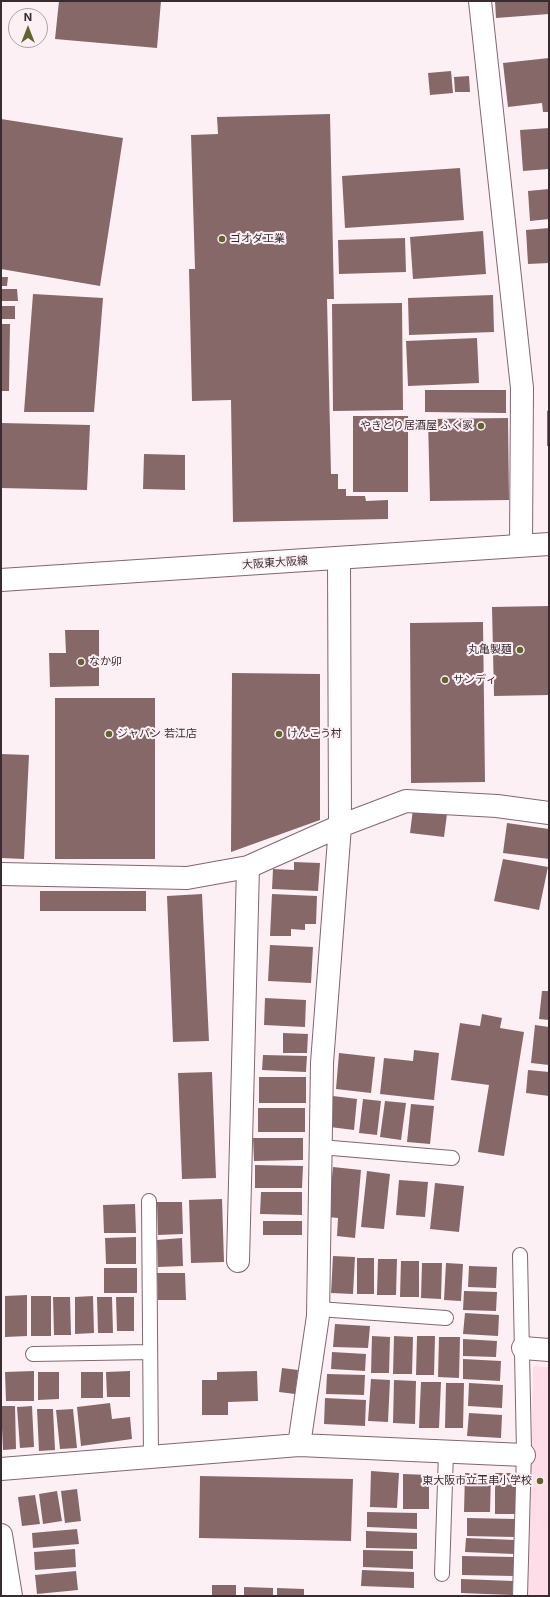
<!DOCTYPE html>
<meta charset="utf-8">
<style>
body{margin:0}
#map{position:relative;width:550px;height:1597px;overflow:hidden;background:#fdf0f5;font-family:Inter,sans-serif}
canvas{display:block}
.frame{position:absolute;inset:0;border:2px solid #382c31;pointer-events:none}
.north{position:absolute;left:8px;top:8px;width:40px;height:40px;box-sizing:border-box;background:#fdf0f5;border:1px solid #aea2a7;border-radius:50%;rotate:0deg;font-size:11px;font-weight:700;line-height:16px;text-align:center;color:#382c31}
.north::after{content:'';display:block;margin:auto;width:14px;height:18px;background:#636330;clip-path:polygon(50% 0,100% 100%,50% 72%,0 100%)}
</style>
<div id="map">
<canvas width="550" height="1597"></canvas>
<div class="frame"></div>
<div class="north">N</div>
</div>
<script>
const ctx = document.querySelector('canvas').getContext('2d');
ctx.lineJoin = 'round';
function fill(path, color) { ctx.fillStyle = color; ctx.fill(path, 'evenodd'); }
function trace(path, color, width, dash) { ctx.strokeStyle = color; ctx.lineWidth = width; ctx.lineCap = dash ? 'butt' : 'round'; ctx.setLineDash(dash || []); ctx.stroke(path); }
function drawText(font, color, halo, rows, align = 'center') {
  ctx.font = font + ' Inter,"Noto Sans JP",sans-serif'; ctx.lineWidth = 4; ctx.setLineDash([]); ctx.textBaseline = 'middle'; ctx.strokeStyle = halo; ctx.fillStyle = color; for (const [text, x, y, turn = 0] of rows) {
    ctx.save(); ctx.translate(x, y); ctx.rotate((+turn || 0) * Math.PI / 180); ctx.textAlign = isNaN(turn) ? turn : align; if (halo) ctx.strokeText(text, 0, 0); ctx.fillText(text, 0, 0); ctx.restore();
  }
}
fill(new Path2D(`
 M 533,1366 L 549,1367 L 549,1596 L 528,1596 Z`), '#fedde9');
fill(new Path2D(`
 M 59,1 L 161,1 L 157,48 L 55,39 Z
 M 495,1 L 549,1 L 549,14 L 496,18 Z
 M 549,58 L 549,112 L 543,112 L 542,103 L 508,107 L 503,63 Z
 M 451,71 L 453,93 L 430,95 L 428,73 Z
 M 469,76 L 470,92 L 455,92 L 454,77 Z
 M 330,114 L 334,299 L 327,299 L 331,474 L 338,474 L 338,489 L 346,489 L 346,496 L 365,496 L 366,501 L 388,500 L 388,519 L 233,522 L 231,400 L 192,401 L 189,269 L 195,269 L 191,135 L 218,134 L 217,117 Z
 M 1,119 L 123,138 L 100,286 L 1,269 Z
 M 549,128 L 549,169 L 523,171 L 520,130 Z
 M 460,168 L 464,220 L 345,228 L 342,176 Z
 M 549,189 L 549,219 L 530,221 L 528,191 Z
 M 549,228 L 549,263 L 528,264 L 526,230 Z
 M 483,231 L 486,274 L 413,279 L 410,237 Z
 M 405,238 L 406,272 L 339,274 L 338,240 Z
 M 1,277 L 8,277 L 7,286 L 1,286 Z
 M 1,289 L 17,289 L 18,301 L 1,301 Z
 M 33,294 L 103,298 L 94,412 L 24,412 Z
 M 493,295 L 494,332 L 409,335 L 408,298 Z
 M 402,303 L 403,410 L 333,411 L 332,304 Z
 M 1,306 L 15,306 L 15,319 L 1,319 Z
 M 1,324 L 10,324 L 9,391 L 1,391 Z
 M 477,338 L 479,383 L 408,386 L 406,341 Z
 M 425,390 L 506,390 L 506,413 L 425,412 Z
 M 549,410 L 549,446 L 547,446 L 547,411 Z
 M 353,416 L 408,416 L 408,492 L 353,492 Z
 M 508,418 L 509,500 L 430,501 L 428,419 Z
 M 1,423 L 90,425 L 87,490 L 1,488 Z
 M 144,454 L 185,455 L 185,490 L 143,489 Z
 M 549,606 L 549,695 L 494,696 L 492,607 Z
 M 483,622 L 485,782 L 411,783 L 410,623 Z
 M 65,630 L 99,630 L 99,686 L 50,687 L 49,653 L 66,653 Z
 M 232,673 L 320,674 L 320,820 L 231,852 Z
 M 55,698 L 155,698 L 155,859 L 55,859 Z
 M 1,754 L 29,755 L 24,859 L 1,858 Z
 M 413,809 L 447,814 L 444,837 L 410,833 Z
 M 507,823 L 549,829 L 549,859 L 503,853 Z
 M 503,859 L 548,867 L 539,910 L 494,901 Z
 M 294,862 L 320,863 L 318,891 L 272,889 L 273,869 L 294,870 Z
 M 40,891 L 146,891 L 146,911 L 40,911 Z
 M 202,894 L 209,1041 L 173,1042 L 167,896 Z
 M 272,894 L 317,896 L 316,924 L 305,924 L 305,930 L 291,929 L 291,936 L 270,936 Z
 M 270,945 L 313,947 L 311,983 L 268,981 Z
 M 542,991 L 549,991 L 549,1020 L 539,1019 Z
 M 265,998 L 306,1000 L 305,1027 L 264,1025 Z
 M 482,1014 L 502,1018 L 500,1028 L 524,1032 L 504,1156 L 478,1152 L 489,1085 L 451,1080 L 460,1023 L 480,1026 Z
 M 535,1025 L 549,1027 L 549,1065 L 531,1063 Z
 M 283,1033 L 308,1034 L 307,1053 L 283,1053 Z
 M 414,1050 L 439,1053 L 434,1100 L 380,1094 L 384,1058 L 413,1061 Z
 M 339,1053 L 375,1057 L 371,1093 L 336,1089 Z
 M 263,1055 L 307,1056 L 306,1072 L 262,1070 Z
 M 528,1070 L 549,1072 L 549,1096 L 526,1093 Z
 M 212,1072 L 216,1178 L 182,1179 L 178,1073 Z
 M 259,1077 L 306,1077 L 306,1103 L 259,1103 Z
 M 333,1096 L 357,1099 L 354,1130 L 330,1127 Z
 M 363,1099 L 381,1101 L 377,1135 L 359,1133 Z
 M 385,1101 L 406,1103 L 401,1140 L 380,1137 Z
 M 411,1104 L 434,1106 L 430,1144 L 407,1142 Z
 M 258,1108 L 305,1108 L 305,1132 L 258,1132 Z
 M 253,1138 L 303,1138 L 303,1160 L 254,1161 Z
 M 255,1165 L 303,1166 L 302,1188 L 255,1188 Z
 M 333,1167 L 361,1170 L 355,1238 L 337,1236 L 338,1218 L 328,1217 Z
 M 367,1171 L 390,1174 L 384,1229 L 361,1227 Z
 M 399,1180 L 428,1182 L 425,1217 L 396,1215 Z
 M 435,1183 L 464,1186 L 459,1232 L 430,1229 Z
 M 261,1192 L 302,1192 L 302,1215 L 260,1214 Z
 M 222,1199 L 224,1262 L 191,1263 L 189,1200 Z
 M 157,1202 L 182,1202 L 183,1234 L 158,1235 Z
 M 135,1204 L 136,1233 L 104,1233 L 103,1205 Z
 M 263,1221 L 302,1221 L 302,1235 L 263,1235 Z
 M 136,1237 L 136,1264 L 106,1264 L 105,1238 Z
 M 182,1238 L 183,1266 L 158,1267 L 157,1240 Z
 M 333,1256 L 355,1257 L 353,1294 L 331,1293 Z
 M 357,1258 L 374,1258 L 374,1294 L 357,1294 Z
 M 378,1259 L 397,1259 L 396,1295 L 377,1295 Z
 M 401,1261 L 419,1261 L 419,1297 L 400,1297 Z
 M 422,1263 L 442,1263 L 441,1299 L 421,1298 Z
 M 446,1263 L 463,1264 L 461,1301 L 444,1300 Z
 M 469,1266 L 497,1267 L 496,1288 L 468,1287 Z
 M 104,1268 L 137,1268 L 137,1293 L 104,1293 Z
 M 157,1273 L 185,1273 L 186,1300 L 158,1300 Z
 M 464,1291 L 497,1292 L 496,1311 L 463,1310 Z
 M 27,1295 L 27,1336 L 5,1337 L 5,1296 Z
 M 31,1296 L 51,1296 L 51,1336 L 31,1336 Z
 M 93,1296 L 94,1333 L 75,1334 L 75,1297 Z
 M 53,1297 L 70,1297 L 71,1335 L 54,1335 Z
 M 97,1297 L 112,1297 L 113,1333 L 98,1333 Z
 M 116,1297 L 134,1297 L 134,1331 L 117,1331 Z
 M 465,1313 L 499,1315 L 498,1336 L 463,1334 Z
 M 335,1324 L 370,1326 L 368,1348 L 333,1347 Z
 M 372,1336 L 390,1337 L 389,1373 L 371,1373 Z
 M 394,1336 L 413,1337 L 412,1374 L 393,1374 Z
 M 417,1336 L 435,1336 L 434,1375 L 416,1375 Z
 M 439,1337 L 460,1337 L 459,1378 L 438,1377 Z
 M 463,1339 L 497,1341 L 496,1357 L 463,1356 Z
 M 332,1352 L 366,1354 L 365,1371 L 331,1369 Z
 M 463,1359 L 501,1361 L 500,1381 L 463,1379 Z
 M 282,1368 L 298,1370 L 295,1394 L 279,1392 Z
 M 34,1371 L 34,1401 L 6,1401 L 5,1372 Z
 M 130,1371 L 130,1397 L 107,1397 L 106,1372 Z
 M 257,1371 L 258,1401 L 228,1402 L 228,1415 L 202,1415 L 202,1380 L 217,1380 L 217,1372 Z
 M 38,1372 L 59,1372 L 59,1399 L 38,1400 Z
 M 81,1372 L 103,1372 L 103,1398 L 81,1398 Z
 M 327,1374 L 365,1375 L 364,1395 L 326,1394 Z
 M 371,1379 L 390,1380 L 388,1422 L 368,1421 Z
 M 394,1380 L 416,1381 L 415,1424 L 393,1423 Z
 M 421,1382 L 441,1382 L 439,1428 L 419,1428 Z
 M 446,1383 L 464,1383 L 463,1428 L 445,1428 Z
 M 469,1383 L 503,1385 L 502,1408 L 468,1406 Z
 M 325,1398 L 366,1400 L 365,1426 L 324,1424 Z
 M 110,1403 L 112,1419 L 130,1417 L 132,1439 L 81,1446 L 77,1407 Z
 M 1,1406 L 15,1406 L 16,1449 L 3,1450 Z
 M 32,1406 L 34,1447 L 20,1448 L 17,1407 Z
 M 37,1409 L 53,1409 L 55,1450 L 39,1451 Z
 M 73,1409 L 77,1448 L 60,1449 L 56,1410 Z
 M 469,1413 L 502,1415 L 501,1438 L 467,1436 Z
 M 371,1471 L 399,1473 L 397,1508 L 370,1507 Z
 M 465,1473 L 491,1474 L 490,1512 L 464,1512 Z
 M 495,1473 L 517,1473 L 517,1514 L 495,1514 Z
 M 403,1474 L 429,1475 L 429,1509 L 403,1509 Z
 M 200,1476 L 353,1479 L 351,1541 L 199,1538 Z
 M 77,1489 L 81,1521 L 65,1523 L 61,1491 Z
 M 57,1491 L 62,1521 L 43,1524 L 39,1494 Z
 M 35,1495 L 40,1524 L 22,1526 L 18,1497 Z
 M 367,1512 L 417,1513 L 417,1529 L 367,1527 Z
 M 467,1518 L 515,1519 L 514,1537 L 467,1536 Z
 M 77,1529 L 79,1544 L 33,1548 L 32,1533 Z
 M 366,1531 L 417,1533 L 417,1549 L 366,1548 Z
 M 466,1538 L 515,1540 L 514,1554 L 465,1552 Z
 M 75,1549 L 76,1567 L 35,1570 L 34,1552 Z
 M 363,1550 L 413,1551 L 413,1569 L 363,1567 Z
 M 462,1556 L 513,1557 L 513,1576 L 462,1575 Z
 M 362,1570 L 414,1572 L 414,1588 L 361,1586 Z
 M 76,1571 L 78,1590 L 37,1594 L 35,1575 Z
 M 461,1579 L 513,1581 L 512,1595 L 461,1593 Z
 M 212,1585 L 236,1585 L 236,1596 L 212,1596 Z
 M 244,1587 L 273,1588 L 273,1596 L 244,1596 Z
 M 277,1588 L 304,1589 L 304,1596 L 277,1596 Z`), '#866869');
const service = new Path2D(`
 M 320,1147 L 452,1158
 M 149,1201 L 151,1457
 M 520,1255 L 524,1451 L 520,1596
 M 318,1309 L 446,1318
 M 33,1354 L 150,1352
 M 442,1574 L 446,1452`);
const minor = new Path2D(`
 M 480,1 L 522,388 L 521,545
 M 1,874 L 187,878 L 248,867 L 340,826 L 406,801 L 497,806 L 549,813
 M 238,1261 L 248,867
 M 523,1348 L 549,1350
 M 299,1445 L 318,1316 L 322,1063 L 340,826 L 339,559
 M 1,1469 L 299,1445 L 524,1455
 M 1,1535 L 11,1596`);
const primary = new Path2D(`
 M 1,580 L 549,544`);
trace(service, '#826671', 16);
trace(minor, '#826671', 24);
trace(primary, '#826671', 24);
trace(service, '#fff', 14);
trace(minor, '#fff', 22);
trace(primary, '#fff', 22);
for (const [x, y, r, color] of [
 [222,239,4,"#636330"],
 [481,426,4,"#636330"],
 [520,650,4,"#636330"],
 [81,662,4,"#636330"],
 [445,680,4,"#636330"],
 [109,734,4,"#636330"],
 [279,734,4,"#636330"],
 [540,1481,4,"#636330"]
]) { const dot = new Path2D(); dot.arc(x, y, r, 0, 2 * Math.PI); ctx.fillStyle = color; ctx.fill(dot); trace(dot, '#fdf0f5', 1.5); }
drawText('11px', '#382c31', '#fdf0f5', [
 ["ゴオダ工業",230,239],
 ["やきとり居酒屋 ふく家",473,426,"right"],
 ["丸亀製麺",512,650,"right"],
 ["なか卯",89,662],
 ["サンディ",453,680],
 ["ジャパン 若江店",117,734],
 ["けんこう村",287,734],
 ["東大阪市立玉串小学校",532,1481,"right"]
], 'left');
drawText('11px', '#382c31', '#fdf0f5', [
 ["大阪東大阪線",275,563,-4]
]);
</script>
